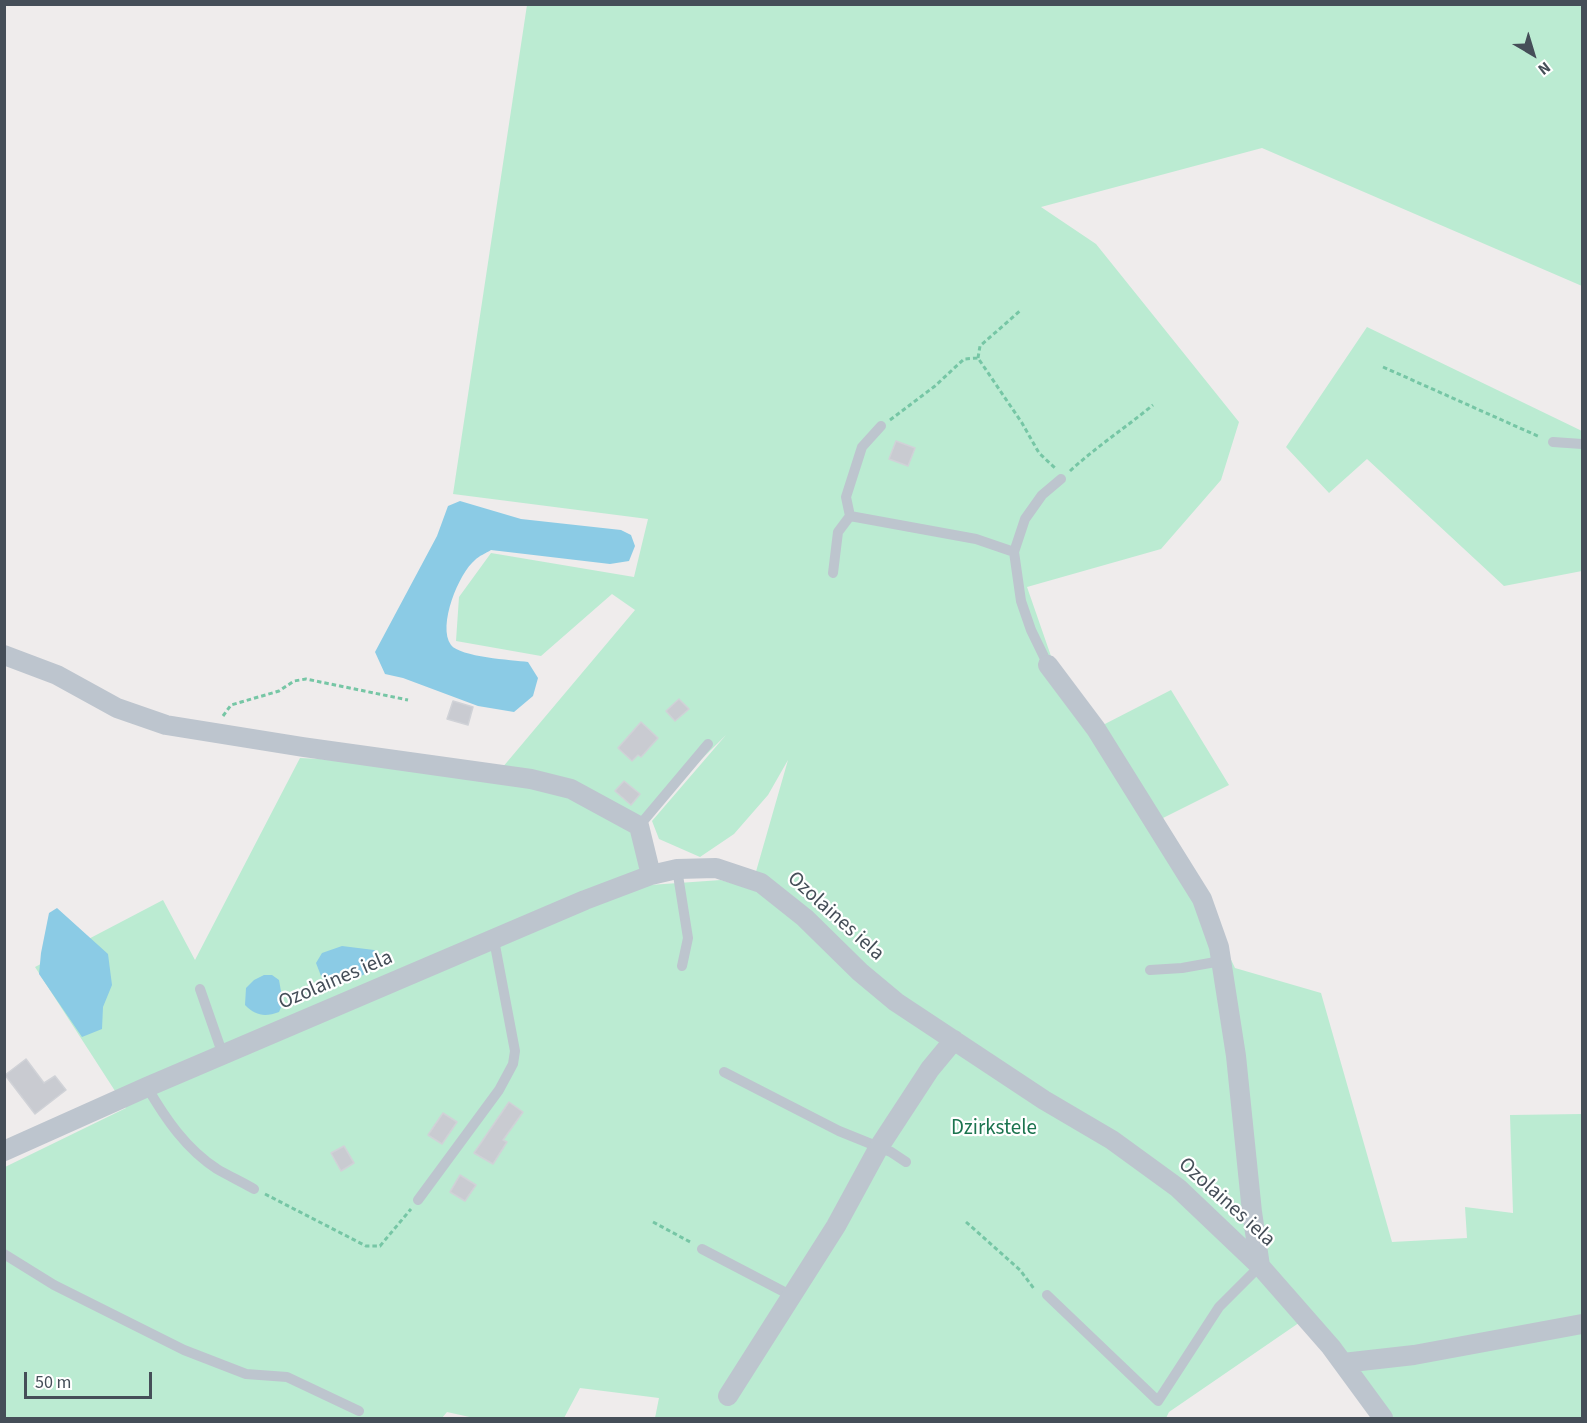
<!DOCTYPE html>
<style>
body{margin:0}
#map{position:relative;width:1587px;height:1423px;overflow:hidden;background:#efecec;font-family:"Source Sans 3",sans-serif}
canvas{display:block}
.frame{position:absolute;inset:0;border:6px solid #454e58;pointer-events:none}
.north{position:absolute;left:1503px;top:24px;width:60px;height:60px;-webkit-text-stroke:4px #fff;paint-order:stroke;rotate:142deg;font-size:16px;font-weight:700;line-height:24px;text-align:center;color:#454e58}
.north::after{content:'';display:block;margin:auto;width:21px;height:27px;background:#454e58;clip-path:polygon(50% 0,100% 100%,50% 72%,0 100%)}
.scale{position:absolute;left:24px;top:1372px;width:128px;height:27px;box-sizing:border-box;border:3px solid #454e58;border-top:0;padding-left:8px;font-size:18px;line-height:21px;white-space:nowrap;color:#454e58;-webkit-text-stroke:4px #fff;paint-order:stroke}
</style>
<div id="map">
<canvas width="1587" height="1423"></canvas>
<div class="frame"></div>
<div class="north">N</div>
<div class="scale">50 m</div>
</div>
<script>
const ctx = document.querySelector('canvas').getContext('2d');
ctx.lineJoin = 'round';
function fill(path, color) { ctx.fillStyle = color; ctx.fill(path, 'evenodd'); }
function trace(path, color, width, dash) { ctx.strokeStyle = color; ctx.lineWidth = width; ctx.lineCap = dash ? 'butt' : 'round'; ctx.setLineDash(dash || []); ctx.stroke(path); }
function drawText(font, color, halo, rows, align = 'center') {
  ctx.font = font + ' "Source Sans 3",sans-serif'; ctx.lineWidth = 4.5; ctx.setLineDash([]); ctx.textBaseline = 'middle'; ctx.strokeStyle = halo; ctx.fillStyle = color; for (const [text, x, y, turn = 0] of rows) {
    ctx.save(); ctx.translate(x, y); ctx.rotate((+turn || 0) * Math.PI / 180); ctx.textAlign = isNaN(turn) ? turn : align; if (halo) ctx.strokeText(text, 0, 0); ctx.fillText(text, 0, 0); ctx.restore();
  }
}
fill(new Path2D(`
 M 527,5 L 1582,5 L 1582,286 L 1262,148 L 1041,207 L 1096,244 L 1239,422 L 1221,480 L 1161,549 L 1027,587 L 1052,659 L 1101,726 L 1171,690 L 1229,785 L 1163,818 L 1235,968 L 1321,993 L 1392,1242 L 1467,1238 L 1465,1207 L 1513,1213 L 1510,1115 L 1582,1114 L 1582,1418 L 1378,1418 L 1306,1318 L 1169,1412 L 1166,1418 L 655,1418 L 659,1398 L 580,1388 L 564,1418 L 474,1418 L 447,1412 L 442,1418 L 5,1418 L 5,1167 L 126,1108 L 35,967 L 163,900 L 195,960 L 300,758 L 502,768 L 635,610 L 612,594 L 541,656 L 456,641 L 459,597 L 491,553 L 634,577 L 648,519 L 453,494 ZM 726,735 L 652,821 L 659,839 L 700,857 L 734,834 L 768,795 L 788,760 L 751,889 L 721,880 L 650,885 L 635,825 Z
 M 1367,327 L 1582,431 L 1582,571 L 1504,586 L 1367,459 L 1329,493 L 1286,447 Z`), '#bbebd2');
fill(new Path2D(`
 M 460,501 L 521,519 L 621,530 L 631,535 L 635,546 L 629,561 L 610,564 L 491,550 C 486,553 479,556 475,560 C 459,573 437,626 451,645 C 460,657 512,660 528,662 L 538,678 L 533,696 L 514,712 L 478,706 L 403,678 L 385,674 L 375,652 L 437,536 L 448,506 Z
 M 57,908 L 108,954 L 112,985 L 103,1007 L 102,1029 L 82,1037 L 39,974 L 41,953 L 49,913 Z
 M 342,946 L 374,950 L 381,955 L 381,962 L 377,968 L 355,979 L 334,981 L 321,976 L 316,963 L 322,953 Z
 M 264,975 L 272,975 L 279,980 L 283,1003 L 279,1012 C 265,1017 256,1016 245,1005 L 246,988 L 254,980 Z`), '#8bcbe5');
const building = new Path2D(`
 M 896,441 L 915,448 L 908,466 L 889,459 Z
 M 679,699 L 689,709 L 675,721 L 666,711 Z
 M 453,701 L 473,707 L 468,725 L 447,719 Z
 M 641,722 L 658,738 L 641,757 L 638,755 L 632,761 L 618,748 Z
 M 624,781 L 640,794 L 631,805 L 615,791 Z
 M 26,1059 L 44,1083 L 55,1076 L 66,1090 L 35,1114 L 5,1075 Z
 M 509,1102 L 523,1112 L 503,1140 L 507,1142 L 493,1164 L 474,1153 Z
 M 443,1113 L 457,1122 L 442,1144 L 428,1135 Z
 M 344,1146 L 354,1163 L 341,1171 L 331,1153 Z
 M 460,1175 L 476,1185 L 465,1201 L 450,1192 Z`);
fill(building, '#c9cbd1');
trace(building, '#d0d2d7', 1.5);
trace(new Path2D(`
 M 978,358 L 980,346 L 1021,310
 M 1383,367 L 1540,437
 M 890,420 L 935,386 L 964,359 L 978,358 L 1022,423 L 1039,453 L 1055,468
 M 1070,471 C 1096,447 1125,428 1153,405
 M 223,716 L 231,705 L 279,691 L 294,681 L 306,679 L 408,700
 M 265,1194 L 366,1246 L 380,1246 L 411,1209
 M 653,1222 L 692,1243
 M 966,1222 L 1020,1270 L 1035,1290`), '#76c6a5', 3, [4.5, 3]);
trace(new Path2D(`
 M 1553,442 L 1582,444
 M 850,516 L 846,497 L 862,447 L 881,426
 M 833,573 L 838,532 L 850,516 L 976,539 L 1014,552
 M 1048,665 L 1031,630 L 1021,601 L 1014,552 L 1025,519 L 1042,495 L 1061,479
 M 639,826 L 708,744
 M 677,869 L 688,938 L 682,966
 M 1150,970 L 1182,968 L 1221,961
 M 200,989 L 223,1055
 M 724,1072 L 839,1131 L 891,1152 L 906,1162
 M 147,1087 C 165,1118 186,1149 217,1169 C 229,1176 242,1182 254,1189
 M 418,1200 L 499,1090 L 513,1064 L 515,1051 L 494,940
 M 702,1249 L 792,1296
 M 4,1254 L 54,1285 L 184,1350 L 246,1374 L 287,1377 L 359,1411
 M 1047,1295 L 1158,1401 L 1219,1307 L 1260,1266`), '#bdc5ce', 10);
trace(new Path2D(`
 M 4,655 L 57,675 L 117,708 L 166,725 L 303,747 L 531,779 L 571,789 L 639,826 L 651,875
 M 1048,665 L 1096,729 L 1202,899 L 1219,947 L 1236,1056 L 1252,1212 L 1260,1266
 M 4,1151 L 147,1087 L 585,900 L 651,875 L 677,869 L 716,868 L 761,883 L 805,918 L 860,972 L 896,1002 L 1044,1100 L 1112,1140 L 1178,1188 L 1260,1266 L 1331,1347 L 1383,1418
 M 1343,1363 L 1414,1355 L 1582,1324
 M 728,1396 L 836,1226 L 879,1147 L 930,1069 L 954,1040`), '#bdc5ce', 20);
drawText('21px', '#454e58', '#fff', [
 ["Ozolaines iela",835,917,42],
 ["Ozolaines iela",336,981,-23],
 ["Ozolaines iela",1226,1203,42]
]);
drawText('21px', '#1c744f', '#fff', [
 ["Dzirkstele",994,1129]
]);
</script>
